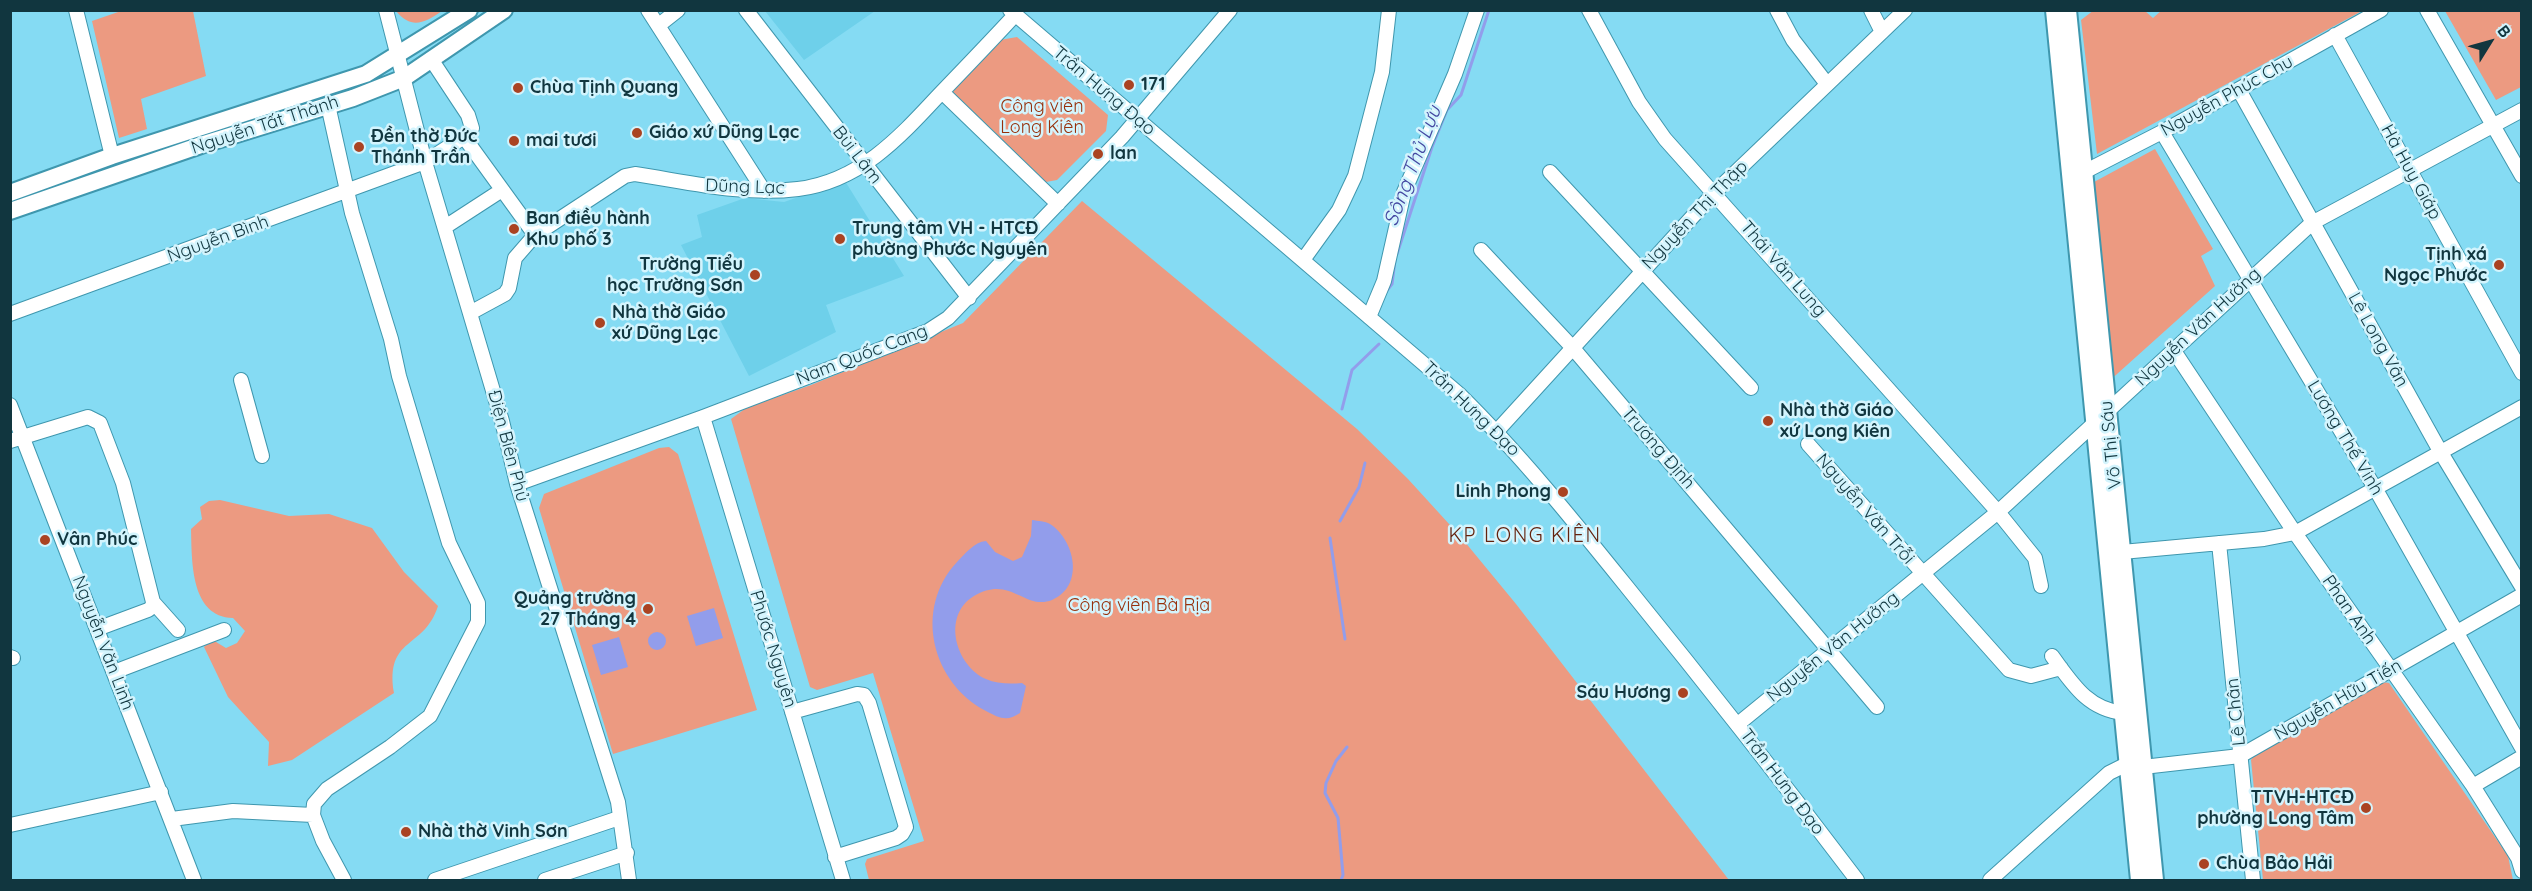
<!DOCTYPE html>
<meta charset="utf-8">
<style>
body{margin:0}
#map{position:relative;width:2532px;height:891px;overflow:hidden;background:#85dbf3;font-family:Quicksand,sans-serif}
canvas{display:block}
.frame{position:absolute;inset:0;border:12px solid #11363f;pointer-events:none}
.north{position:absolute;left:2460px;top:12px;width:60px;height:60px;-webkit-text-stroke:4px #d3f4fd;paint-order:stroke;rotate:53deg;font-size:16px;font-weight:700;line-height:24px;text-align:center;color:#11363f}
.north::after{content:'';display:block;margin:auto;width:21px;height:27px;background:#11363f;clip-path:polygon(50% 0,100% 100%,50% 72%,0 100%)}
</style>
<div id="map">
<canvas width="2532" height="891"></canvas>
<div class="frame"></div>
<div class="north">B</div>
</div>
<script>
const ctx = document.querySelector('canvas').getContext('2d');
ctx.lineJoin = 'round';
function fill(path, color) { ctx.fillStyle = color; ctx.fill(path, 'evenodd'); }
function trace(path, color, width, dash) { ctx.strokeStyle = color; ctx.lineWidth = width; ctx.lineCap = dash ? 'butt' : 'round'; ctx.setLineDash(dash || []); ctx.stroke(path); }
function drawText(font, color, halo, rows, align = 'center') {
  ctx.font = font + ' Quicksand,sans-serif'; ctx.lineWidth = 5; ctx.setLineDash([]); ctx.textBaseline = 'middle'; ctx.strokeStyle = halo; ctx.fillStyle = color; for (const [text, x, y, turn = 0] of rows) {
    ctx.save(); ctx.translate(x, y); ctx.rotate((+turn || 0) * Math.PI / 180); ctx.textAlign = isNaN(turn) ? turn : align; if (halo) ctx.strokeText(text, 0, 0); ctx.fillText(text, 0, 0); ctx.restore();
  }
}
fill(new Path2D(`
 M 765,11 L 875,11 L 804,60 Z
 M 845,181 L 904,276 L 826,305 L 836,332 L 749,376 L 681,245 L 702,237 L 697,215 L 745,198 L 784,202 Z`), '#6ed0ea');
fill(new Path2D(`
 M 124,10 L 193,11 L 206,76 L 141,99 L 147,129 L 119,138 L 92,21 Z
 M 2094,10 L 2145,11 L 2153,18 L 2162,10 L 2362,11 L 2097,154 L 2081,20 Z
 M 396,11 L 442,11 C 424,23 412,30 396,11 Z
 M 2445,11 L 2521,11 L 2521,87 L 2496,100 Z
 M 1017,37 L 1108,115 L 1106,131 L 1057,180 L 1046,182 L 951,92 L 1000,40 Z
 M 2155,149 L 2213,249 L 2201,256 L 2215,286 L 2107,383 L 2094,182 Z
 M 1082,201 L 1357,429 L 1408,479 L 1460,536 L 1516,604 L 1729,880 L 869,880 L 865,864 L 867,859 L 924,841 L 873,673 L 817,690 L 810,687 L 731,419 L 746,408 L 811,385 L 963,323 Z
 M 669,447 L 678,454 L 757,710 L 613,754 L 539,508 L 544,494 L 659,448 Z
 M 220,500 L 289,516 L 329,514 L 372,528 L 404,572 L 438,606 C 424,650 385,636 394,693 L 292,760 L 268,766 L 269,742 L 228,697 L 204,647 L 211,639 L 226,648 L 237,643 L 245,631 L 233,618 C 190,617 192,560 191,529 L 202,519 L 200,507 L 209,501 Z
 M 2382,682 L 2389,683 L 2508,856 L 2513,880 L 2263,880 L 2251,760 L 2257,752 Z`), '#ec9a81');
fill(new Path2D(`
 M 1032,520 C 1038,521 1045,521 1050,524 C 1075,540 1085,586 1052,600 C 1025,611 1010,574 974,596 C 941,616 956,666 986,679 C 997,684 1010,684 1022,683 L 1026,686 L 1020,713 C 1007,722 999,718 986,711 C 932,683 913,609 957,562 C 965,554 974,542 986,541 L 995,552 L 1013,561 L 1022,557 L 1031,536 Z
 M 714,608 L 723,638 L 696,646 L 687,616 Z
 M648 641a9 9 0 1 1 18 0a9 9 0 1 1-18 0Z
 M 619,637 L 628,667 L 601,675 L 592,645 Z`), '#929deb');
trace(new Path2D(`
 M 1397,254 L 1432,147 L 1447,110 L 1461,95 L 1489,10
 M 1385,293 L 1392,284 L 1395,260
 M 1342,409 L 1352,370 L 1379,344
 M 1340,521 L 1359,487 L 1365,463
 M 1330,538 L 1345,639
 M 1341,880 L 1343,875 L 1338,818 L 1325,793 L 1326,783 L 1336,761 L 1347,747`), '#929deb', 3);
const minor = new Path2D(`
 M 76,10 L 112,156
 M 386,10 L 425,162 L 502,421 L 517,484 L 618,802 L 629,880
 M 648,10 L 764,191
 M 746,10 L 969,298
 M 1010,10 L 1459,394 C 1520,454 1573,520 1627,587 C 1705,683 1782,781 1857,880
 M 1589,10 L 1639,102 L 1665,139 L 1998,512 L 2035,558 L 2041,586
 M 1777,10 L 1793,40 L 1827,84
 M 1871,10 L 1882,32
 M 2427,10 L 2522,176
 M 659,25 L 678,10
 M 2335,35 L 2522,373
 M 2239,90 L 2440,451 L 2522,587
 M 942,92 L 1058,204
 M 328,105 L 352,213 L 391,339 L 399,376 L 449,543 L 478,603 L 478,622 L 430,716 L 390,747 L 327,789 L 314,804 L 313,815 L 323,841 L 344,880
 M 2162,132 L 2375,488 L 2522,748
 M 464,137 L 535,235
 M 1550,172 L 1751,388
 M 2074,173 L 2084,172 L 2162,132 L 2381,10
 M 445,227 L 502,190
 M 1481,250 L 1572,347 L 1877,707
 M 1303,260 L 1339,210 L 1355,176 L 1382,72 L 1389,10
 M 470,313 L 505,294 L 509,288 L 515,258 L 535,235 L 625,176 L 635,174 C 688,182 744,196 798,189 C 860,181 899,138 939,95 C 965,68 990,42 1015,15
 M 10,314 L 425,162 L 464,137 L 472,128 L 468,115 L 431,59
 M 1369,317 L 1384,281 L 1404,192 L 1455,74 L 1477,10
 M 2174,351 L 2295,533 L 2473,786 L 2518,858 L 2522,871
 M 241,380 L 262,456
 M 10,405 L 194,880
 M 703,417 L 843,880
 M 1497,431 L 1715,192 L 1905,10
 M 10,441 L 88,417 L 100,423 L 123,483 L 153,602 L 178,630
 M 1808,444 L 2009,670 L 2031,676 L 2061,668
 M 517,484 L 703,417 L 928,331 L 948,318 L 1122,137 L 1230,10
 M 2219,543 L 2253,880
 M 2122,552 L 2264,539 L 2295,533 L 2522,407
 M 97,629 L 148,610 L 152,607 L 153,602
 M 2052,656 C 2072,683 2087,709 2123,713
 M 10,657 L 13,658
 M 114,672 L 224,630
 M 792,712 L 857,694 L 864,695 L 869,703 L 906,827 L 902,834 L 896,838 L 835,857
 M 1738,724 L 1998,512 L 2312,223 L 2522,110
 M 2143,767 L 2240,756 L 2522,595
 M 2473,786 L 2522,757
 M 172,819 L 233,811 L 313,815
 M 10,825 L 161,792
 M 435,880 L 619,818
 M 545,880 L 627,853
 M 1990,880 L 2109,773 L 2127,764`);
const major = new Path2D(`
 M 2054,10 L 2139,880
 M 2068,10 L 2155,880
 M 10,193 L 112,156 L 366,74 L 469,10
 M 10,211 L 201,145 L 353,98 L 404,78 L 504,10`);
trace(minor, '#3f97ae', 16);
trace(major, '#3f97ae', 20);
trace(minor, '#fff', 14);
trace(major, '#fff', 16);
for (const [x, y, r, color] of [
 [1129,85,6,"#aa4322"],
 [518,88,6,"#aa4322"],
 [637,133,6,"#aa4322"],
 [514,141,6,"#aa4322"],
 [359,147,6,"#aa4322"],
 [1098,154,6,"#aa4322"],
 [514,229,6,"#aa4322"],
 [840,239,6,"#aa4322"],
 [2499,265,6,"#aa4322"],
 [755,275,6,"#aa4322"],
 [600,323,6,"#aa4322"],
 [1768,421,6,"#aa4322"],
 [1563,492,6,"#aa4322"],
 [45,540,6,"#aa4322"],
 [648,609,6,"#aa4322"],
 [1683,693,6,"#aa4322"],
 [2366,808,6,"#aa4322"],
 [406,832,6,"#aa4322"],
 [2204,864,6,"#aa4322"]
]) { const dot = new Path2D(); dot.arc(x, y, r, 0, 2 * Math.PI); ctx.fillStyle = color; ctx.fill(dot); trace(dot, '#d3f4fd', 2); }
drawText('bold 18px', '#11363f', '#d3f4fd', [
 ["171",1141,85],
 ["Chùa Tịnh Quang",530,88],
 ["Giáo xứ Dũng Lạc",649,133],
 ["Đền thờ Đức",371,137],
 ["Thánh Trần",371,158],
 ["mai tươi",526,141],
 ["lan",1110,154],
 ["Ban điều hành",526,219],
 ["Khu phố 3",526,240],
 ["Trung tâm VH - HTCĐ",852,229],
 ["phường Phước Nguyên",852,250],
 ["Tịnh xá",2487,255,"right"],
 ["Ngọc Phước",2487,276,"right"],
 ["Trường Tiểu",743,265,"right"],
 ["học Trường Sơn",743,286,"right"],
 ["Nhà thờ Giáo",612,313],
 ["xứ Dũng Lạc",612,334],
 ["Nhà thờ Giáo",1780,411],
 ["xứ Long Kiên",1780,432],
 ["Linh Phong",1551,492,"right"],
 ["Vân Phúc",57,540],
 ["Quảng trường",636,599,"right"],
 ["27 Tháng 4",636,620,"right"],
 ["Sáu Hương",1671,693,"right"],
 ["TTVH-HTCĐ",2354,798,"right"],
 ["phường Long Tâm",2354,819,"right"],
 ["Nhà thờ Vinh Sơn",418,832],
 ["Chùa Bảo Hải",2216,864]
], 'left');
drawText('18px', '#11363f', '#d3f4fd', [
 ["Trần Hưng Đạo",1104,91,40],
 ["Nguyễn Phúc Chu",2227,96,-29],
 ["Nguyễn Tất Thành",265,125,-18],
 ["Bùi Lâm",857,155,52],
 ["Hà Huy Giáp",2411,172,61],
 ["Dũng Lạc",745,187,2],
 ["Nguyễn Thị Thập",1695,215,-46],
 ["Nguyễn Bình",218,239,-20],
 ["Thái Văn Lung",1783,269,49],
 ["Nguyễn Văn Hưởng",2198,327,-43],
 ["Lê Long Vân",2378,340,61],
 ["Nam Quốc Cang",862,355,-21],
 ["Trần Hưng Đạo",1471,409,44],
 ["Lương Thế Vinh",2345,438,59],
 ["Võ Thị Sáu",2111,445,-96],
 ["Điện Biên Phủ",508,446,75],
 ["Trương Định",1658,448,49],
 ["Nguyễn Văn Trỗi",1865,509,49],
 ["Phan Anh",2349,610,55],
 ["Nguyễn Văn Linh",103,643,69],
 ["Nguyễn Văn Hưởng",1833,647,-39],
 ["Phước Nguyên",773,649,73],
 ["Nguyễn Hữu Tiến",2338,700,-30],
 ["Lê Chân",2236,712,-96],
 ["Trần Hưng Đạo",1782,782,53]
]);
drawText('18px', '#97300b', '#d3f4fd', [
 ["Công viên",1042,107],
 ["Long Kiên",1042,128],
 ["Công viên Bà Rịa",1139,606]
]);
drawText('italic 20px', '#4447a1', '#d3f4fd', [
 ["Sông Thủ Lựu",1413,166,-69]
]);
ctx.letterSpacing = '1.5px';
drawText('20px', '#64220d', '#d3f4fd', [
 ["KP LONG KIÊN",1525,536]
]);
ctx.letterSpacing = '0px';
</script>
